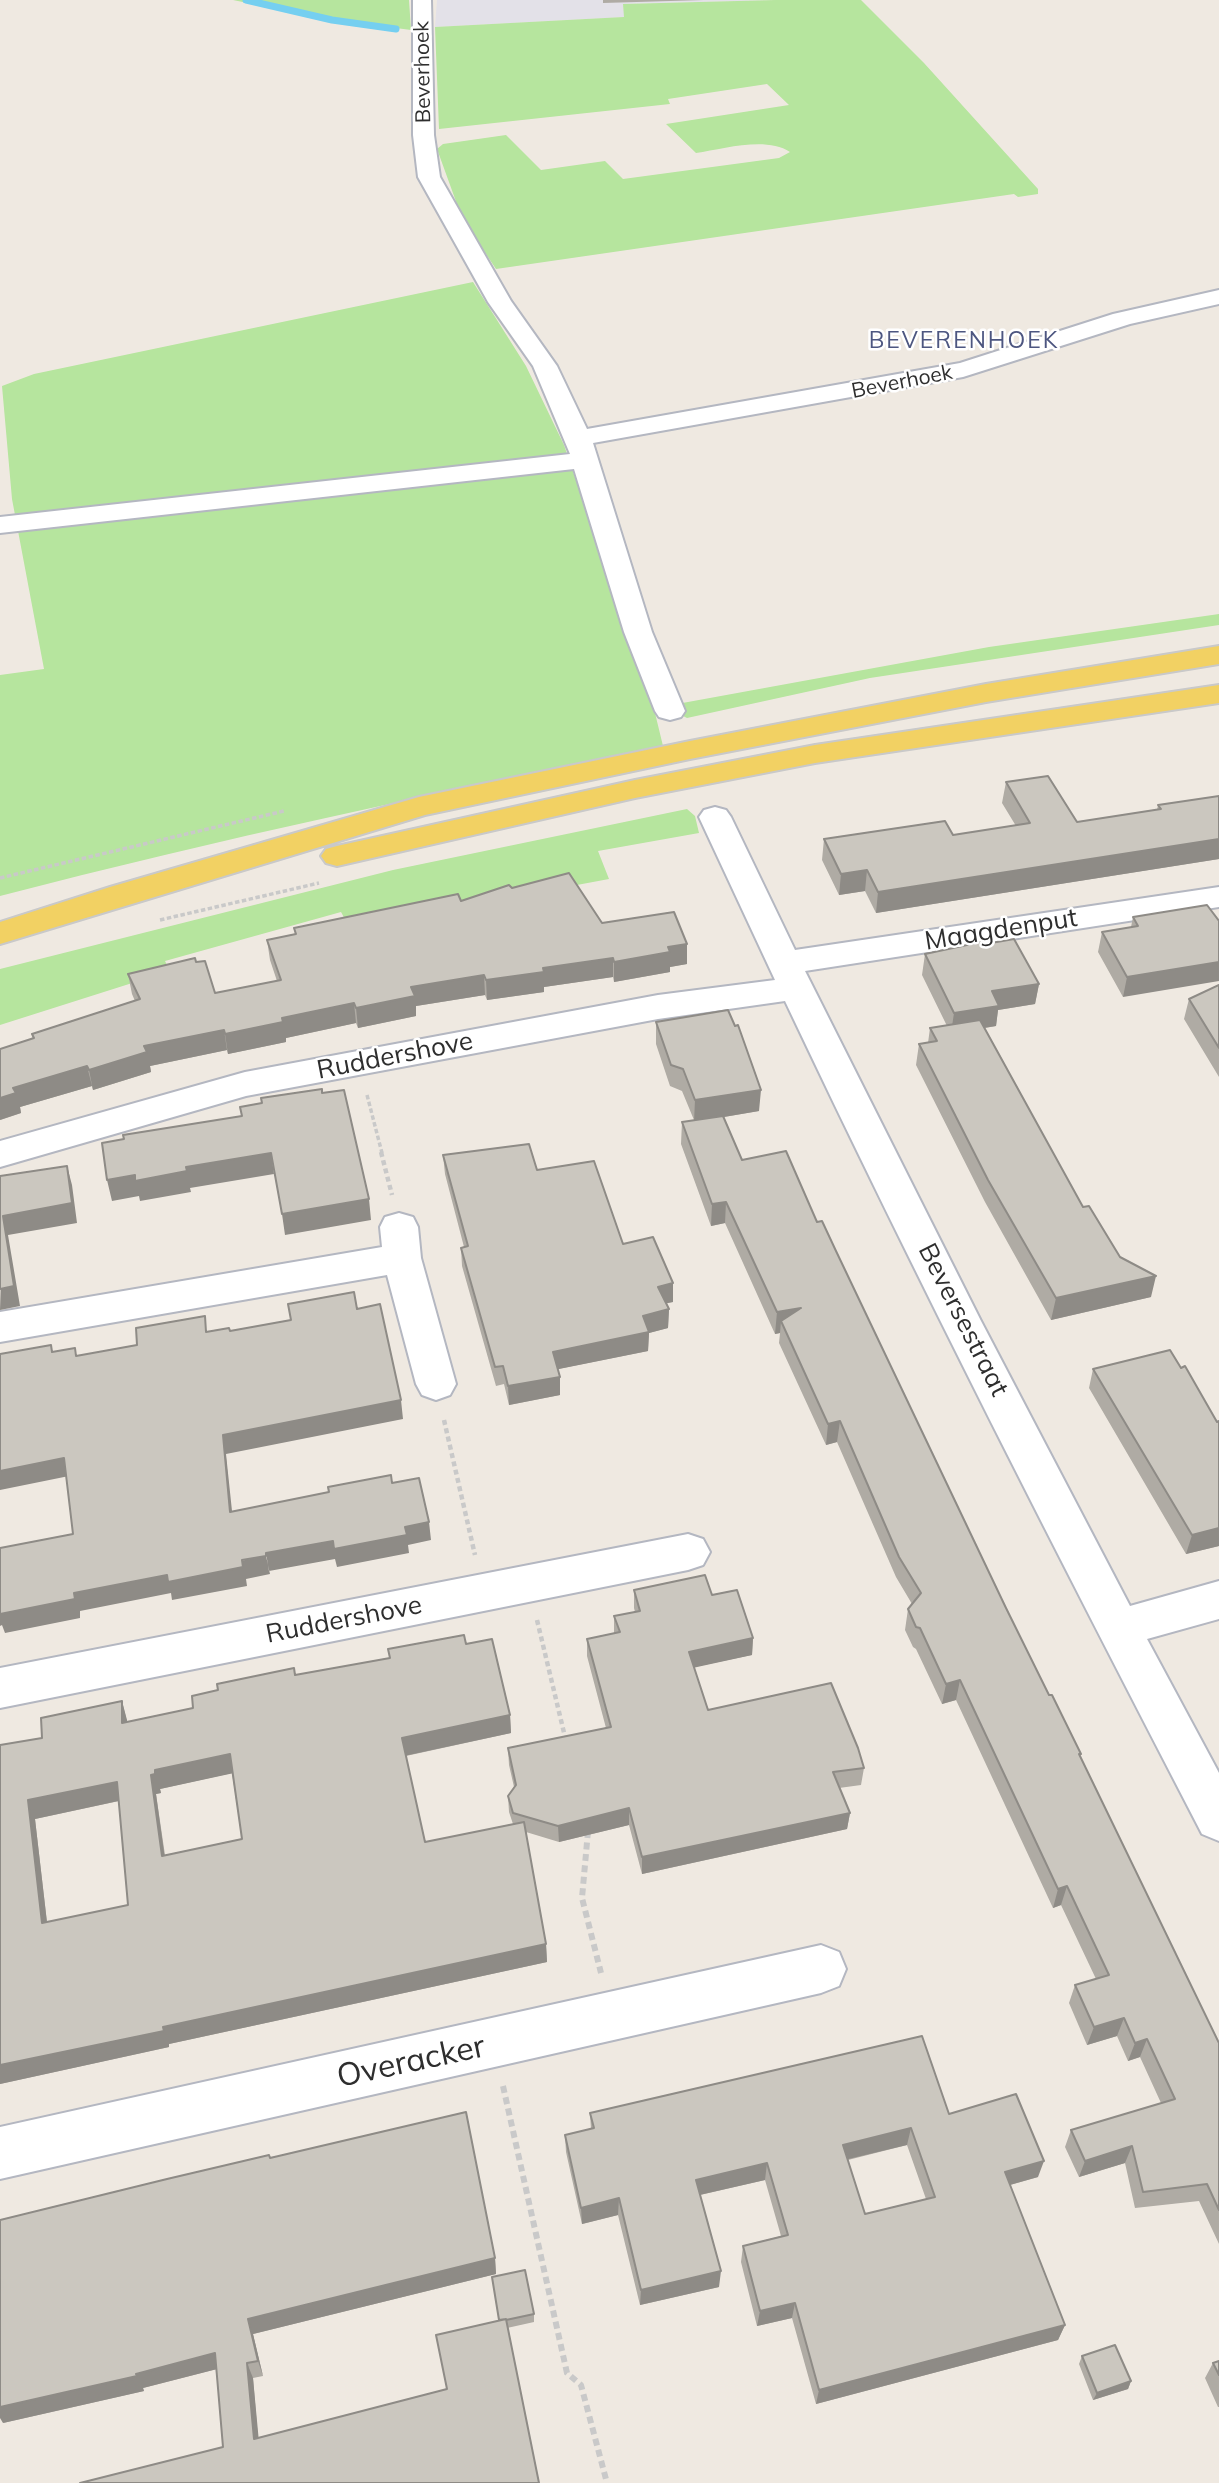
<!DOCTYPE html>
<style>
body{margin:0}
canvas{display:block;background:#efe9e1}
</style>
<canvas width="1219" height="2483"></canvas>
<script>
const ctx = document.querySelector('canvas').getContext('2d');
ctx.lineJoin = 'round';
function fill(path, color) { ctx.fillStyle = color; ctx.fill(path, 'evenodd'); }
function trace(path, color, width, dash) { ctx.strokeStyle = color; ctx.lineWidth = width; ctx.lineCap = dash ? 'butt' : 'round'; ctx.setLineDash(dash || []); ctx.stroke(path); }
function drawText(font, color, halo, rows, align = 'center') {
  ctx.font = font + ' Mulish,sans-serif'; ctx.lineWidth = 5; ctx.setLineDash([]); ctx.textBaseline = 'middle'; ctx.strokeStyle = halo; ctx.fillStyle = color; for (const [text, x, y, turn = 0] of rows) {
    ctx.save(); ctx.translate(x, y); ctx.rotate((+turn || 0) * Math.PI / 180); ctx.textAlign = isNaN(turn) ? turn : align; if (halo) ctx.strokeText(text, 0, 0); ctx.fillText(text, 0, 0); ctx.restore();
  }
}
fill(new Path2D(`
 M 437,0 L 776,0 L 623,4 L 625,17 L 435,27 Z`), '#e3e1e8');
fill(new Path2D(`
 M 233,0 L 409,0 L 411,30 L 320,18 Z
 M 776,0 L 861,0 L 924,63 L 1038,189 L 1038,194 L 1018,197 L 1014,194 L 496,269 L 462,218 L 437,149 L 443,144 L 506,135 L 541,170 L 605,161 L 623,179 L 779,158 L 790,152 C 766,136 723,149 696,153 L 666,124 L 789,105 L 767,84 L 668,99 L 670,104 L 439,129 L 435,27 L 624,17 L 623,4 Z
 M 473,282 L 526,366 L 564,445 L 655,713 L 663,746 C 441,792 219,839 0,896 L 0,675 L 44,669 L 12,499 L 2,386 L 34,374 Z
 M 1219,614 L 1219,625 L 870,678 L 687,718 L 681,715 L 677,704 L 989,647 Z
 M 687,809 L 695,816 L 699,833 L 598,851 L 609,879 L 411,916 L 352,932 L 341,912 L 165,961 L 170,971 L 0,1025 L 0,969 L 393,870 Z`), '#b6e59e');
trace(new Path2D(`
 M 246,0 L 332,20 L 396,29`), '#75cff0', 7);
const minor = new Path2D(`
 M 413,0 L 431,0 L 434,135 L 440,177 L 511,301 L 557,366 L 587,429 L 960,363 L 1113,314 L 1219,290 L 1219,304 L 1130,324 L 963,377 L 593,443 L 652,632 L 685,711 L 681,717 L 670,720 L 659,717 L 655,711 L 624,632 L 574,469 L 0,533 L 0,517 L 570,454 L 533,366 L 488,302 L 418,177 L 413,135 Z
 M 715,807 L 726,810 L 731,817 L 795,950 L 1219,887 L 1219,907 L 805,971 L 981,1321 L 1130,1606 L 1219,1581 L 1219,1619 L 1147,1639 L 1219,1773 L 1219,1841 L 1202,1834 C 1059,1558 918,1282 785,1001 L 658,1019 L 246,1096 L 0,1167 L 0,1141 L 245,1072 L 658,995 L 775,980 L 699,817 L 704,810 Z
 M 399,1213 L 413,1217 L 418,1227 L 421,1258 L 456,1384 L 450,1395 L 436,1400 L 422,1395 L 416,1384 L 387,1275 L 0,1342 L 0,1312 L 382,1247 L 380,1227 L 385,1217 Z
 M 688,1534 L 703,1539 L 710,1552 L 703,1565 L 688,1570 L 0,1708 L 0,1668 Z
 M 821,1945 L 839,1952 L 846,1969 L 839,1986 L 821,1993 L 0,2179 L 0,2127 Z`);
const major = new Path2D(`
 M 1219,646 L 1219,664 L 986,702 L 690,759 L 425,815 L 0,944 L 0,922 L 110,887 L 419,797 L 690,741 L 986,684 Z
 M 1219,685 L 1219,703 L 815,763 L 635,798 L 337,866 L 326,863 L 321,856 L 326,849 L 337,846 L 635,780 L 815,745 Z`);
trace(minor, '#b4b7c1', 4);
trace(major, '#c9c9c9', 4);
trace(new Path2D(`
 M 0,878 L 284,811
 M 160,920 L 319,883
 M 367,1095 L 382,1153`), '#c9c9c9', 3.5, [4.5, 2.5]);
trace(new Path2D(`
 M 381,1152 L 392,1195
 M 444,1420 L 475,1555
 M 537,1620 L 566,1741`), '#c9c9c9', 4.5, [5, 3.5]);
trace(new Path2D(`
 M 588,1831 L 582,1898 L 601,1973
 M 503,2086 L 567,2373 L 581,2385 L 607,2483`), '#c9c9c9', 6, [7, 4.5]);
fill(minor, '#fff');
fill(major, '#f2d163');
fill(new Path2D(`
 M 603,0 L 704,0 L 603,3 Z
 M 1006,782 L 1077,822 L 1157,810 L 1158,805 L 1219,859 L 876,913 L 865,891 L 839,895 L 822,860 L 824,839 L 953,835 L 1016,826 L 1002,803 Z
 M 512,888 L 602,923 L 687,944 L 687,964 L 670,967 L 670,972 L 614,982 L 613,977 L 544,987 L 544,992 L 487,1000 L 485,995 L 416,1006 L 416,1016 L 358,1028 L 356,1023 L 286,1038 L 286,1042 L 228,1054 L 227,1050 L 150,1066 L 151,1072 L 93,1090 L 92,1086 L 20,1107 L 21,1113 L 0,1120 L 33,1039 L 32,1034 L 135,1001 L 132,994 L 128,974 L 196,962 L 215,993 L 277,981 L 270,960 L 267,940 L 295,934 L 294,928 L 461,901 Z
 M 1207,905 L 1123,997 L 1098,952 L 1102,932 L 1131,927 L 1133,917 Z
 M 991,943 L 1039,984 L 1035,1004 L 998,1010 L 996,1026 L 985,1028 L 1083,1207 L 1151,1297 L 1051,1320 L 985,1202 L 916,1065 L 919,1044 L 928,1043 L 930,1028 L 947,1026 L 922,975 L 925,954 Z
 M 1219,985 L 1219,1077 L 1184,1019 L 1189,999 Z
 M 656,1022 L 735,1026 L 759,1111 L 724,1117 L 742,1160 L 817,1222 L 1049,1695 L 1081,1754 L 1080,1757 L 1219,2043 L 1219,2244 L 1199,2201 L 1135,2208 L 1125,2163 L 1079,2177 L 1065,2147 L 1071,2130 L 1161,2103 L 1140,2057 L 1128,2061 L 1117,2036 L 1087,2045 L 1069,2003 L 1075,1985 L 1096,1979 L 1061,1905 L 1053,1908 L 956,1700 L 942,1704 L 916,1649 L 913,1647 L 905,1630 L 908,1609 L 912,1604 L 896,1577 L 837,1442 L 826,1445 L 779,1343 L 780,1333 L 775,1334 L 725,1223 L 711,1226 L 681,1144 L 682,1122 L 694,1120 L 682,1091 L 670,1086 L 656,1044 Z
 M 443,1155 L 537,1170 L 623,1244 L 673,1283 L 673,1302 L 666,1303 L 669,1309 L 668,1328 L 649,1333 L 648,1351 L 558,1369 L 560,1377 L 560,1395 L 509,1405 L 504,1384 L 496,1386 L 462,1266 L 461,1248 L 464,1247 L 445,1174 Z
 M 1181,1368 L 1217,1422 L 1219,1421 L 1219,1546 L 1186,1554 L 1089,1388 L 1093,1369 Z
 M 634,1590 L 712,1595 L 753,1638 L 752,1655 L 694,1667 L 708,1710 L 864,1768 L 861,1785 L 839,1788 L 850,1813 L 847,1829 L 642,1874 L 629,1825 L 559,1842 L 526,1832 L 546,1944 L 547,1962 L 169,2044 L 169,2047 L 0,2084 L 42,1738 L 122,1701 L 127,1722 L 193,1708 L 295,1675 L 466,1644 L 510,1715 L 511,1733 L 406,1756 L 425,1842 L 513,1824 L 509,1812 L 508,1796 L 514,1787 L 509,1765 L 508,1748 L 606,1728 L 587,1656 L 587,1639 L 614,1634 L 614,1616 L 635,1612 L 634,1608 ZM 232,1773 L 242,1839 L 165,1855 L 156,1794 L 161,1793 L 160,1789 ZM 119,1801 L 128,1905 L 47,1922 L 35,1819 Z
 M 590,2113 L 949,2114 L 1038,2177 L 1010,2185 L 1065,2325 L 1058,2340 L 816,2404 L 792,2318 L 757,2326 L 741,2262 L 743,2246 L 781,2236 L 765,2180 L 700,2195 L 719,2287 L 640,2305 L 618,2215 L 582,2224 L 566,2152 L 565,2135 L 591,2129 ZM 907,2145 L 926,2199 L 865,2214 L 848,2160 Z
 M 270,2158 L 495,2258 L 496,2274 L 253,2334 L 263,2376 L 253,2378 L 258,2438 L 447,2389 L 436,2335 L 534,2314 L 534,2322 L 507,2328 L 539,2483 L 223,2447 L 217,2369 L 143,2388 L 144,2391 L 3,2423 Z
 M 1082,2356 L 1131,2381 L 1128,2389 L 1093,2400 L 1079,2364 Z
 M 1219,2361 L 1219,2407 L 1218,2407 L 1205,2378 L 1213,2363 Z`), '#afaba4');
fill(new Path2D(`
 M 1219,839 L 1219,859 L 876,913 L 878,892 Z
 M 867,870 L 865,891 L 839,895 L 841,874 Z
 M 687,944 L 687,964 L 670,967 L 670,972 L 614,982 L 614,962 L 668,947 Z
 M 613,958 L 613,977 L 544,987 L 544,992 L 487,1000 L 486,980 L 543,968 Z
 M 1219,962 L 1219,981 L 1123,997 L 1127,977 Z
 M 484,975 L 485,995 L 416,1006 L 416,1016 L 358,1028 L 356,1008 L 411,987 Z
 M 1039,984 L 1035,1004 L 998,1010 L 996,1026 L 951,1033 L 954,1013 L 992,991 Z
 M 354,1003 L 356,1023 L 286,1038 L 286,1042 L 228,1054 L 225,1034 L 282,1018 Z
 M 224,1030 L 227,1050 L 150,1066 L 151,1072 L 93,1090 L 89,1070 L 144,1046 Z
 M 87,1066 L 92,1086 L 20,1107 L 21,1113 L 0,1120 L 0,1098 L 13,1088 Z
 M 761,1090 L 759,1111 L 694,1122 L 695,1100 Z
 M 271,1153 L 274,1174 L 190,1188 L 191,1192 L 140,1201 L 139,1196 L 112,1201 L 107,1180 Z
 M 67,1166 L 72,1185 L 77,1223 L 8,1235 L 20,1306 L 0,1310 L 3,1216 Z
 M 369,1199 L 371,1220 L 285,1235 L 282,1214 Z
 M 726,1202 L 725,1223 L 711,1226 L 712,1204 Z
 M 1156,1276 L 1151,1297 L 1051,1320 L 1056,1298 Z
 M 673,1283 L 673,1302 L 658,1305 L 658,1287 Z
 M 801,1308 L 781,1321 L 780,1333 L 775,1334 L 777,1312 Z
 M 669,1309 L 668,1328 L 649,1333 L 648,1351 L 554,1370 L 553,1352 L 643,1316 Z
 M 560,1377 L 560,1395 L 509,1405 L 508,1386 Z
 M 401,1400 L 403,1419 L 226,1454 L 234,1530 L 230,1512 L 223,1435 Z
 M 840,1421 L 837,1442 L 826,1445 L 828,1424 Z
 M 64,1458 L 69,1476 L 0,1490 L 0,1471 Z
 M 429,1522 L 431,1540 L 408,1545 L 409,1553 L 337,1567 L 335,1559 L 269,1571 L 266,1553 Z
 M 1219,1528 L 1219,1546 L 1186,1554 L 1192,1535 Z
 M 266,1556 L 270,1574 L 246,1579 L 247,1586 L 172,1600 L 171,1593 L 80,1611 L 80,1618 L 5,1633 L 2,1625 L 0,1626 L 0,1614 L 74,1593 Z
 M 753,1638 L 752,1655 L 688,1669 L 689,1652 Z
 M 960,1680 L 956,1700 L 942,1704 L 946,1684 Z
 M 122,1701 L 127,1720 L 128,1742 L 122,1723 Z
 M 510,1715 L 511,1733 L 404,1756 L 402,1738 Z
 M 230,1754 L 234,1773 L 160,1789 L 161,1793 L 156,1794 L 167,1874 L 162,1856 L 151,1775 L 155,1770 Z
 M 117,1782 L 123,1800 L 35,1819 L 49,1940 L 42,1923 L 28,1800 Z
 M 629,1808 L 629,1825 L 559,1842 L 558,1826 Z
 M 850,1813 L 847,1829 L 642,1874 L 642,1857 Z
 M 1067,1886 L 1061,1905 L 1053,1908 L 1058,1889 Z
 M 546,1944 L 547,1962 L 169,2044 L 169,2047 L 0,2084 L 0,2065 L 163,2027 Z
 M 1124,2018 L 1117,2036 L 1087,2045 L 1094,2027 Z
 M 1147,2039 L 1140,2057 L 1128,2061 L 1135,2043 Z
 M 911,2128 L 907,2145 L 840,2161 L 843,2145 Z
 M 1132,2146 L 1125,2163 L 1079,2177 L 1085,2161 Z
 M 1044,2161 L 1038,2177 L 999,2188 L 1005,2172 Z
 M 767,2163 L 765,2180 L 695,2196 L 696,2180 Z
 M 619,2198 L 618,2215 L 582,2224 L 581,2208 Z
 M 495,2258 L 496,2274 L 253,2334 L 263,2376 L 258,2361 L 248,2319 Z
 M 721,2271 L 719,2287 L 640,2305 L 641,2290 Z
 M 795,2303 L 792,2318 L 757,2326 L 760,2311 Z
 M 1065,2325 L 1058,2340 L 816,2404 L 819,2390 Z
 M 215,2353 L 221,2368 L 143,2388 L 144,2391 L 3,2423 L 0,2418 L 0,2407 Z
 M 247,2363 L 253,2378 L 260,2453 L 254,2439 Z
 M 1131,2381 L 1128,2389 L 1093,2400 L 1097,2393 Z`), '#8e8b86');
const building = new Path2D(`
 M 1048,776 L 1077,822 L 1161,809 L 1158,805 L 1219,796 L 1219,839 L 878,892 L 867,870 L 841,874 L 824,839 L 945,821 L 953,835 L 1030,823 L 1006,782 Z
 M 569,873 L 602,923 L 674,912 L 687,944 L 668,947 L 670,952 L 614,962 L 613,958 L 543,968 L 544,972 L 486,980 L 484,975 L 411,987 L 415,996 L 356,1008 L 354,1003 L 282,1018 L 283,1022 L 225,1034 L 224,1030 L 144,1046 L 147,1052 L 89,1070 L 87,1066 L 13,1088 L 16,1093 L 0,1098 L 0,1049 L 34,1038 L 32,1034 L 140,999 L 128,974 L 195,958 L 196,962 L 205,961 L 215,993 L 281,980 L 267,940 L 296,934 L 294,928 L 458,894 L 461,901 L 509,885 L 512,888 Z
 M 1207,905 L 1219,921 L 1219,962 L 1127,977 L 1102,932 L 1138,926 L 1133,917 Z
 M 1014,939 L 1039,984 L 992,991 L 999,1006 L 954,1013 L 925,954 L 990,940 L 991,943 Z
 M 1219,985 L 1219,1048 L 1189,999 Z
 M 728,1010 L 735,1026 L 738,1025 L 761,1090 L 695,1100 L 683,1069 L 671,1065 L 656,1022 Z
 M 980,1020 L 1083,1207 L 1089,1206 L 1120,1257 L 1156,1276 L 1056,1298 L 988,1180 L 919,1044 L 937,1041 L 930,1028 Z
 M 322,1089 L 322,1093 L 344,1090 L 369,1199 L 282,1214 L 271,1153 L 186,1167 L 187,1171 L 135,1181 L 135,1175 L 107,1180 L 102,1143 L 124,1139 L 123,1135 L 242,1116 L 240,1107 L 262,1103 L 261,1098 Z
 M 723,1116 L 742,1160 L 786,1151 L 817,1222 L 822,1221 L 836,1251 L 1006,1608 L 1049,1695 L 1052,1695 L 1081,1754 L 1079,1754 L 1219,2043 L 1219,2210 L 1207,2184 L 1143,2192 L 1132,2146 L 1085,2161 L 1071,2130 L 1175,2099 L 1147,2039 L 1135,2043 L 1124,2018 L 1094,2027 L 1075,1985 L 1109,1975 L 1067,1886 L 1058,1889 L 960,1680 L 946,1684 L 920,1628 L 916,1627 L 908,1609 L 921,1593 L 899,1557 L 840,1421 L 828,1424 L 781,1321 L 801,1308 L 777,1312 L 726,1202 L 712,1204 L 682,1122 Z
 M 529,1144 L 537,1170 L 594,1161 L 623,1244 L 653,1237 L 673,1283 L 658,1287 L 669,1309 L 643,1316 L 649,1332 L 553,1352 L 560,1377 L 508,1386 L 503,1366 L 495,1367 L 461,1248 L 468,1246 L 443,1155 Z
 M 67,1166 L 72,1203 L 3,1216 L 14,1286 L 0,1289 L 0,1176 Z
 M 354,1292 L 357,1309 L 380,1304 L 401,1400 L 223,1435 L 230,1512 L 329,1492 L 328,1487 L 391,1475 L 392,1483 L 419,1478 L 429,1522 L 405,1527 L 407,1535 L 334,1549 L 333,1541 L 266,1553 L 266,1556 L 242,1560 L 243,1567 L 168,1582 L 167,1575 L 74,1593 L 75,1599 L 0,1614 L 0,1548 L 73,1534 L 64,1458 L 0,1471 L 0,1354 L 51,1345 L 52,1352 L 75,1348 L 76,1356 L 137,1345 L 136,1328 L 205,1316 L 206,1332 L 229,1328 L 230,1331 L 291,1320 L 288,1304 Z
 M 1170,1350 L 1181,1368 L 1185,1366 L 1217,1422 L 1219,1421 L 1219,1528 L 1192,1535 L 1093,1369 Z
 M 705,1575 L 712,1595 L 737,1590 L 753,1638 L 689,1652 L 708,1710 L 831,1683 L 858,1748 L 864,1768 L 833,1772 L 850,1813 L 642,1857 L 629,1808 L 558,1826 L 513,1813 L 508,1796 L 516,1785 L 508,1748 L 611,1727 L 587,1639 L 620,1632 L 614,1616 L 640,1611 L 634,1590 Z
 M 464,1635 L 466,1644 L 492,1639 L 510,1715 L 402,1738 L 425,1842 L 524,1822 L 546,1944 L 163,2027 L 164,2031 L 0,2065 L 0,1745 L 42,1738 L 41,1718 L 122,1701 L 122,1723 L 193,1708 L 192,1696 L 218,1690 L 217,1684 L 294,1668 L 295,1675 L 390,1658 L 388,1649 ZM 230,1754 L 242,1839 L 162,1856 L 151,1775 L 155,1774 L 155,1770 ZM 117,1782 L 128,1905 L 42,1923 L 28,1800 Z
 M 922,2036 L 949,2114 L 1016,2094 L 1044,2161 L 1005,2172 L 1065,2325 L 819,2390 L 795,2303 L 760,2311 L 743,2246 L 788,2235 L 767,2163 L 696,2180 L 721,2271 L 641,2290 L 619,2198 L 581,2208 L 565,2135 L 594,2128 L 590,2113 ZM 911,2128 L 935,2197 L 865,2214 L 843,2145 Z
 M 466,2112 L 495,2258 L 248,2319 L 258,2361 L 247,2363 L 254,2439 L 447,2389 L 436,2335 L 506,2319 L 539,2483 L 80,2483 L 223,2447 L 215,2353 L 136,2374 L 137,2376 L 0,2407 L 0,2220 L 167,2179 L 269,2155 L 270,2158 Z
 M 525,2270 L 534,2314 L 506,2320 L 506,2319 L 499,2320 L 492,2277 Z
 M 1115,2345 L 1131,2381 L 1097,2393 L 1082,2356 Z
 M 1219,2361 L 1219,2375 L 1213,2363 Z`);
fill(building, '#cbc7bf');
trace(building, '#8e8b86', 2);
drawText('21px', '#2e2e2e', '#fff', [
 ["Beverhoek",423,72,-91],
 ["Beverhoek",902,382,-11]
]);
ctx.letterSpacing = '2px';
drawText('23px', '#4d5680', '#fff', [
 ["BEVERENHOEK",964,341]
]);
ctx.letterSpacing = '0px';
drawText('26px', '#2e2e2e', '#fff', [
 ["Maagdenput",1001,930,-9],
 ["Ruddershove",395,1056,-11],
 ["Beversestraat",963,1320,63],
 ["Ruddershove",344,1620,-11]
]);
drawText('32px', '#2e2e2e', '#fff', [
 ["Overacker",411,2062,-12]
]);
</script>
